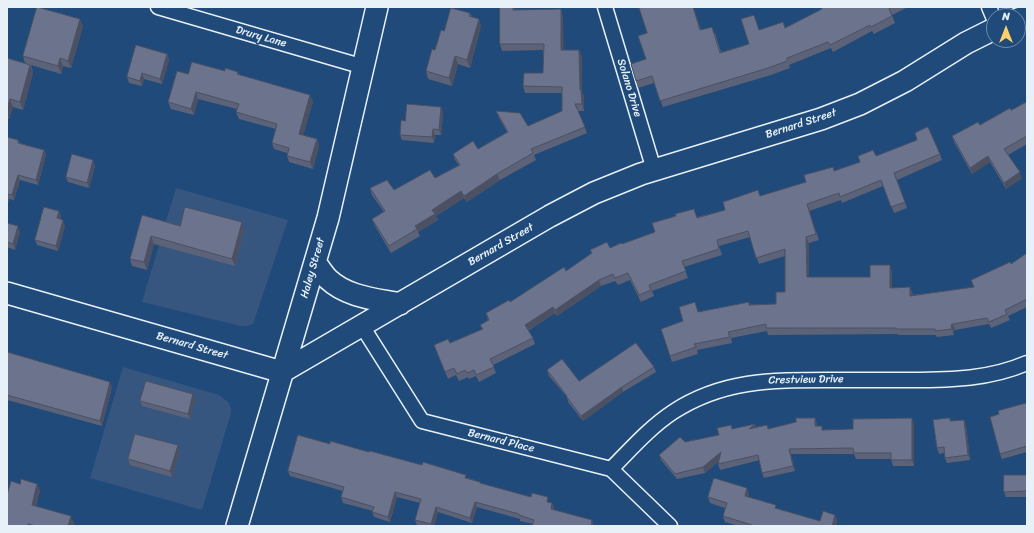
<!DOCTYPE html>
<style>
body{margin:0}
#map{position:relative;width:1034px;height:533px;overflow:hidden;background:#1f4a7a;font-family:Sriracha,sans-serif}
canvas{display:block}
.frame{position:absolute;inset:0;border:8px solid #e8f1f8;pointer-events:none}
.north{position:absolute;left:986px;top:8px;width:40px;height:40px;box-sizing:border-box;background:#1f4a7a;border:1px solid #6f8dac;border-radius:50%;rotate:0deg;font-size:11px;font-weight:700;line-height:16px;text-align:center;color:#e8f1f8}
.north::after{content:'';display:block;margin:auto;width:14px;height:18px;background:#ffd166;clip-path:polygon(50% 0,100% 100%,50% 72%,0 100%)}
</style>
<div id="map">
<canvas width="1034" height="533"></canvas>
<div class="frame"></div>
<div class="north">N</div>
</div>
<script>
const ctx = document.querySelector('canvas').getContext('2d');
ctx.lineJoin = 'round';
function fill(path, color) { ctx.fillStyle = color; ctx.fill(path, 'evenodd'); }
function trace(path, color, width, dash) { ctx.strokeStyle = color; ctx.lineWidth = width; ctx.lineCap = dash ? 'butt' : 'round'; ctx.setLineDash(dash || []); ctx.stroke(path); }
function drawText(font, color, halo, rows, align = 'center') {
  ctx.font = font + ' Sriracha,sans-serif'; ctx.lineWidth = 3.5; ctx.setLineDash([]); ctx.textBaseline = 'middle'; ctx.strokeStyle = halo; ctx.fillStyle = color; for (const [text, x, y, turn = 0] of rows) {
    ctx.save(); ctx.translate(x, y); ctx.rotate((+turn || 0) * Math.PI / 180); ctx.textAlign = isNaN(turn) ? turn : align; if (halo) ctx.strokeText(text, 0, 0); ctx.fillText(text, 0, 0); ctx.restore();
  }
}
fill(new Path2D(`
 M 176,188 L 288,220 L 253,324 L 247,326 L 241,326 L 142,302 Z
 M 123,367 L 219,395 L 228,402 L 231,408 L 231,413 L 202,510 L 90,478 Z`), '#365680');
const street = new Path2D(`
 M 158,7 L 364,67
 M 605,7 L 654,170
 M 989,7 L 994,19
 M 362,326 L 422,421 L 611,469 L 670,526
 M 611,469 C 631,449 649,428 673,412 C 722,380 771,380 827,380 C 855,380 883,380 911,380 C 952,380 990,379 1027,363`);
const secondary = new Path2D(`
 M 1018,19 L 1027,16
 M 315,262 C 319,267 323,274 328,279 C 347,297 375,299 400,304
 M 7,293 L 282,372 L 550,216 L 594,193 L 641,174 L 821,119 L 860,104 L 905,81 L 966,43 L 994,29
 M 237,526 L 328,218 L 377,7`);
trace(street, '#e8f1f8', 17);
trace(secondary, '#e8f1f8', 24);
trace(street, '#1f4a7a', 14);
trace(secondary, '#1f4a7a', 21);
fill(new Path2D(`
 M 500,7 L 515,7 L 515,10 L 563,16 L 563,50 L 582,56 L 582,93 L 584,96 L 584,111 L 578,111 L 587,133 L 534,155 L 536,160 L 500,180 L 467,202 L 464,198 L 436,216 L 438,220 L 418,232 L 420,236 L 391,253 L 375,226 L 372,219 L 384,212 L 372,195 L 370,188 L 394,190 L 435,178 L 459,165 L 455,160 L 453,154 L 478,149 L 507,132 L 499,118 L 496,111 L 528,126 L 562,111 L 562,93 L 525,93 L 523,86 L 543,73 L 543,50 L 502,51 L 500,44 Z
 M 639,7 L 693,7 L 701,30 L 715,33 L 721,52 L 749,44 L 760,30 L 786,28 L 822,10 L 821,7 L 908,7 L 892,15 L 895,23 L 874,34 L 872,31 L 833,52 L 831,48 L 789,65 L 790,68 L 771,75 L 663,107 L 654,83 L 638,88 L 636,81 L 646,59 L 647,33 Z
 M 470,13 L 472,17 L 479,19 L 481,26 L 470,68 L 458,64 L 452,86 L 428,79 L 426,71 L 444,31 Z
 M 83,26 L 71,68 L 63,66 L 61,74 L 31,65 L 33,73 L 23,110 L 13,107 L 9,119 L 7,118 L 7,58 L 25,63 L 23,56 Z
 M 167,54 L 169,60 L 162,84 L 144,79 L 142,86 L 129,83 L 127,77 Z
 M 225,71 L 238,72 L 239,75 L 313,101 L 303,136 L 317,139 L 319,146 L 313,169 L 289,162 L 287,156 L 287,153 L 274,149 L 272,143 L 276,129 L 239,119 L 236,112 L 237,109 L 198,99 L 194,115 L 171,109 L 168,102 Z
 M 1027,102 L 1027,144 L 1008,155 L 1022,178 L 1006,189 L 990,162 L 972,174 L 954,142 L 952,136 L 980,125 L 1011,110 Z
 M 441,107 L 443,113 L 441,135 L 435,135 L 434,143 L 402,140 L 400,135 Z
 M 7,137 L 18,140 L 20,143 L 44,150 L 46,155 L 38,185 L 20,180 L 14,200 L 9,199 L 7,208 Z
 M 940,154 L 942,160 L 897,180 L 907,208 L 894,213 L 883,186 L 842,203 L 841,200 L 809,211 L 819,240 L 809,243 L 809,277 L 870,277 L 892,271 L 892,288 L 910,287 L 913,295 L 974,287 L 1011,264 L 1027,253 L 1027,307 L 1008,316 L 1010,320 L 991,328 L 989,324 L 955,330 L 953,332 L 954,335 L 937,337 L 936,335 L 898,335 L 898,334 L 768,335 L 767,331 L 731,338 L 732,343 L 697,350 L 698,354 L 672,362 L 670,356 L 683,321 L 698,312 L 750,305 L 776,304 L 785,292 L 785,256 L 759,264 L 750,237 L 719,246 L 722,255 L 684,267 L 688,278 L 652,291 L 654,296 L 641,302 L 630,280 L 618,285 L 615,281 L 601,286 L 557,316 L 555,313 L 528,331 L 533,338 L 535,344 L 493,365 L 496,373 L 479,382 L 476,376 L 469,379 L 468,377 L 459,381 L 456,375 L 448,379 L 434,345 L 450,343 L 482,329 L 480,325 L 488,320 L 486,313 L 510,302 L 566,271 L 592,253 L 590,250 L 610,248 L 697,217 L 725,210 L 760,196 L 806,182 L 876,156 Z
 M 95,166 L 89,188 L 68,182 L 66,177 Z
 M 59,211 L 61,217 L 61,219 L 65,226 L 58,251 L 37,245 L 35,240 Z
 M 142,215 L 180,226 L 244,230 L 235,266 L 154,244 L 147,270 L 132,266 L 130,259 Z
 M 7,223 L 20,232 L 15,250 L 7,247 Z
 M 7,352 L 112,387 L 102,426 L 7,400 Z
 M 654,367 L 656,372 L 623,392 L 583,421 L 568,402 L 567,397 L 549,376 L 547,370 L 579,381 Z
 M 195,399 L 190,419 L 142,406 L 140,401 Z
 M 1027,403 L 1027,452 L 1002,459 L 1000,454 L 999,414 Z
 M 815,418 L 817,424 L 817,426 L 823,430 L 853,429 L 914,424 L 914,466 L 893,466 L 891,459 L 856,459 L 854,454 L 791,454 L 795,471 L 764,478 L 762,473 L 760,460 L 720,470 L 718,464 L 718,462 L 705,473 L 677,479 L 661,460 L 659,455 L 685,442 L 719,435 L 731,425 L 732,429 L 756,427 L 767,425 L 769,429 Z
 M 951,421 L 966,425 L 970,460 L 947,463 L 945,458 L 944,453 L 939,454 L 937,448 Z
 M 330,444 L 468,478 L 480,482 L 481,484 L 552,503 L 554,508 L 554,510 L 592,520 L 594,526 L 533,524 L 520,521 L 520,519 L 477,507 L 472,523 L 438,512 L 434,526 L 420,526 L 417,525 L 415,520 L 420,503 L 397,497 L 390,522 L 374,517 L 372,512 L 373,511 L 343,503 L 341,497 L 343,491 L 290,476 L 288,471 Z
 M 180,451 L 172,477 L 130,465 L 128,459 Z
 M 1027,475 L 1027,497 L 1006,497 L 1004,492 Z
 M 20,484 L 37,484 L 40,491 L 36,506 L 74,523 L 73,526 L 7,526 Z
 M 749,494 L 748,497 L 777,509 L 820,521 L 837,520 L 836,526 L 739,526 L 725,522 L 723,516 L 725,508 L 710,503 L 708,497 Z`), '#5c6379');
fill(new Path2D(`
 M 513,7 L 515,7 L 515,17 L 513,10 Z
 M 561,9 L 563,16 L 564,56 L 561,50 Z
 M 80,19 L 83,26 L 71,68 L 68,61 Z
 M 479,19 L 481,26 L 470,68 L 467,60 Z
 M 579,50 L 582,56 L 582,93 L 584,96 L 584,111 L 582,104 L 580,90 Z
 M 167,54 L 169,60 L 162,84 L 160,79 Z
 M 455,56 L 458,64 L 452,86 L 449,78 Z
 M 60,58 L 63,66 L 61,74 L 58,66 Z
 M 30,65 L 33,73 L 23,110 L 20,102 Z
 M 142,73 L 144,79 L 142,86 L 140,81 Z
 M 196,92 L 198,99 L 194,115 L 191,109 Z
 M 310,95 L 313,101 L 302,141 L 299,134 Z
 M 10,99 L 13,107 L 9,119 L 7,112 L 7,109 Z
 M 441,107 L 443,113 L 441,135 L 439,130 Z
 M 433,129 L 435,135 L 434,143 L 432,137 Z
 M 317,139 L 319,146 L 313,169 L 310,162 Z
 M 44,150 L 46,155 L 38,185 L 36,180 Z
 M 988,156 L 990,162 L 972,174 L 970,168 Z
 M 93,160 L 95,166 L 89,188 L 87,183 Z
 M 1020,172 L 1022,178 L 1006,189 L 1004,183 Z
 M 497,174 L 500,180 L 467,202 L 464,196 Z
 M 18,175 L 20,180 L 14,200 L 12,195 Z
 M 461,191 L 464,198 L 436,216 L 438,220 L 418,232 L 415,226 L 432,210 Z
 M 7,194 L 9,199 L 7,208 Z
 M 59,211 L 61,217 L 59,224 L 57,218 Z
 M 63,220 L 65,226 L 58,251 L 56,246 Z
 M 242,222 L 244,230 L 235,266 L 232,259 Z
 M 18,226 L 20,232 L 15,250 L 13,244 Z
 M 151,236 L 154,244 L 147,270 L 144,262 Z
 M 806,237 L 809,243 L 809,284 L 807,277 Z
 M 890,265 L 892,271 L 892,294 L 890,288 Z
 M 599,280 L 601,286 L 557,316 L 555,310 Z
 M 910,287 L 912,294 L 913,302 L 910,296 Z
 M 553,307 L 555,313 L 527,331 L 525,325 Z
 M 953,324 L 955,330 L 953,332 L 954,335 L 952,329 L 951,325 Z
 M 110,382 L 112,387 L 102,426 L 100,421 Z
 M 622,387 L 623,392 L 583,421 L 581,416 Z
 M 193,394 L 195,399 L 190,419 L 188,414 Z
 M 815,418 L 817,424 L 817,432 L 815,426 Z
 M 912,418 L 914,424 L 914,466 L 912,460 Z
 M 964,420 L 966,425 L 970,460 L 968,455 Z
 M 755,424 L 757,429 L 749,429 Z
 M 178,445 L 180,451 L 172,477 L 170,471 Z
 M 789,449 L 791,454 L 795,471 L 793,466 Z
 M 721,452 L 723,458 L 705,473 L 703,467 Z
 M 37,484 L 40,491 L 34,512 L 32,505 Z
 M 747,488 L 749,494 L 747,502 L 745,496 Z
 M 395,492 L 397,497 L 390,522 L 388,517 Z
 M 475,502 L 477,507 L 472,523 L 470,518 Z
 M 552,503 L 554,508 L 552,514 L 551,509 Z
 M 436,507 L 438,512 L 434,526 L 432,526 L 431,524 Z
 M 835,515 L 837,520 L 836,526 L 832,526 Z
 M 71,516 L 74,523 L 73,526 L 68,526 Z
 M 592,520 L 594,526 L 591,526 Z`), '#4b5063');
const building = new Path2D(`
 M 37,7 L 80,19 L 68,61 L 60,58 L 58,66 L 23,56 Z
 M 500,7 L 513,7 L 513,10 L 561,9 L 561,50 L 579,50 L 580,90 L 581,90 L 582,104 L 575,104 L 585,127 L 531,149 L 533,153 L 497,174 L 464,196 L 461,191 L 432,210 L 435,214 L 415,226 L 417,229 L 389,246 L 372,219 L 385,211 L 370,188 L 387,180 L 394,190 L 430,170 L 435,178 L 460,165 L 453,154 L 473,141 L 478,149 L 508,132 L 496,111 L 520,113 L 528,126 L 562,111 L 562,87 L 523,86 L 524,73 L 543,73 L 544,44 L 500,44 Z
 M 639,7 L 693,7 L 700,30 L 712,27 L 720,53 L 749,44 L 741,19 L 754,15 L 759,30 L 783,22 L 785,28 L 822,9 L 821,7 L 892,7 L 889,9 L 892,16 L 871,27 L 870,25 L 830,45 L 828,42 L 787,58 L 787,61 L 768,68 L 660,101 L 652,76 L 636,81 L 631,64 L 646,59 L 638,36 L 647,33 Z
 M 451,8 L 470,13 L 469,16 L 479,19 L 467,60 L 455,56 L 449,78 L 426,71 L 432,49 L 435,50 L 441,30 L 444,31 Z
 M 136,45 L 167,54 L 160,79 L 142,73 L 140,81 L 127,77 Z
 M 7,58 L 30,65 L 20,102 L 10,99 L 7,109 Z
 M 192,62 L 225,71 L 225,68 L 238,72 L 237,74 L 310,95 L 299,134 L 317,139 L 310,162 L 287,156 L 289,148 L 272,143 L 277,124 L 236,112 L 239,104 L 196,92 L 191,109 L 168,102 L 177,71 L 188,74 Z
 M 1027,102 L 1027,136 L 1004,149 L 1020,172 L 1004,183 L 988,156 L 970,168 L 952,136 L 978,122 L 980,125 L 1010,108 L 1011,110 Z
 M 407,104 L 441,107 L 439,130 L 433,129 L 432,137 L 400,135 L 401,120 L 405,121 Z
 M 928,127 L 940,154 L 894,173 L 905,202 L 891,207 L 881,180 L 840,197 L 839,193 L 807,204 L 816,234 L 806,237 L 807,277 L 870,277 L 870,265 L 890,265 L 890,288 L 910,287 L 910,296 L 974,287 L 971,280 L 1010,262 L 1011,264 L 1027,253 L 1027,299 L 1005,310 L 1007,314 L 989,322 L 987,318 L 953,324 L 951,325 L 952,329 L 935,331 L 935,329 L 896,329 L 896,328 L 766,328 L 766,324 L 728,332 L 730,337 L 694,344 L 696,347 L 670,356 L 661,329 L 683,321 L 679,307 L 695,302 L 698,312 L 749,302 L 749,305 L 776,304 L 776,292 L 785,292 L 785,249 L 756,258 L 748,231 L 717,240 L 719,249 L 682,261 L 686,271 L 649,285 L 651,290 L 639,295 L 628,273 L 615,278 L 613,274 L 599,280 L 555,310 L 553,307 L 525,325 L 533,338 L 490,359 L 494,367 L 476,375 L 474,370 L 467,373 L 465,370 L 457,374 L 454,368 L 445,372 L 434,345 L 448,339 L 450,343 L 483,329 L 480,325 L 489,320 L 486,313 L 509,300 L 510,302 L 564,267 L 566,271 L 592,253 L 590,250 L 607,242 L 610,248 L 621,243 L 622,244 L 655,232 L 652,223 L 676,216 L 675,214 L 694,209 L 697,218 L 725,210 L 723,202 L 758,190 L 760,196 L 806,182 L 804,175 L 833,167 L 834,171 L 860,162 L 858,156 L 873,150 L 876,156 L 917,140 L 915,133 Z
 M 7,137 L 18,140 L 18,143 L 44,150 L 36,180 L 18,175 L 12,195 L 7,194 L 7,195 Z
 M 72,154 L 93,160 L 87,183 L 66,177 Z
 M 44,207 L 59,211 L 57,218 L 63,220 L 56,246 L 35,240 Z
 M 185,207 L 242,222 L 232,259 L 151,236 L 144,262 L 130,259 L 142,215 L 180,226 Z
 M 7,223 L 18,226 L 13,244 L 7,242 Z
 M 636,343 L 654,367 L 622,387 L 581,416 L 566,396 L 567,396 L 547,370 L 562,359 L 579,381 Z
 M 7,352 L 110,382 L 100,421 L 7,395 Z
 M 146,381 L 193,394 L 188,414 L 140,401 Z
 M 1027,403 L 1027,446 L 1000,454 L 990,417 L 999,414 L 998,411 Z
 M 796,418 L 815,418 L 815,426 L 822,426 L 822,430 L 853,429 L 853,419 L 912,418 L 912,460 L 891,460 L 891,453 L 854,453 L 853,448 L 789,449 L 793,466 L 762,473 L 758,455 L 718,464 L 721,452 L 703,467 L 675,474 L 659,455 L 680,437 L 685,442 L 719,435 L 717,428 L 731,425 L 732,429 L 755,424 L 749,429 L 767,425 L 768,429 L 796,422 Z
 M 950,418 L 950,421 L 964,420 L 968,455 L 945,458 L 944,447 L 937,448 L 933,420 Z
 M 135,434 L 178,445 L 170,471 L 128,459 Z
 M 298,435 L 330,444 L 330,441 L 369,452 L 370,451 L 422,465 L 423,462 L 466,475 L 465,478 L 480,482 L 480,483 L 531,497 L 532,493 L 548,497 L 547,502 L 552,503 L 551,509 L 592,520 L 591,526 L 532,526 L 534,520 L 519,515 L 519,514 L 475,502 L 470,518 L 436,507 L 431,524 L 415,520 L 421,499 L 395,492 L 388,517 L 372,512 L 374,507 L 341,497 L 344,487 L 288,471 Z
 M 1004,475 L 1027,475 L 1027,491 L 1004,492 Z
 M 714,478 L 747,488 L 745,496 L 776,505 L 775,508 L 820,521 L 823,511 L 835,515 L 832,526 L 755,526 L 723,516 L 727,503 L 708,497 Z
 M 21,479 L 37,484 L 32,505 L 71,516 L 68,526 L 36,526 L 28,524 L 27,526 L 7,526 L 7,495 L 11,481 L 20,484 Z`);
fill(building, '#6b738d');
trace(building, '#4b5063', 1);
drawText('11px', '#e8f1f8', '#1f4a7a', [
 ["Drury Lane",261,37,16],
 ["Solano Drive",629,88,73],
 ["Bernard Street",801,124,-18],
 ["Bernard Street",501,245,-30],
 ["Haley Street",313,268,-74],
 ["Bernard Street",192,346,16],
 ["Crestview Drive",806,380,-1],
 ["Bernard Place",501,441,14]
]);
</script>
